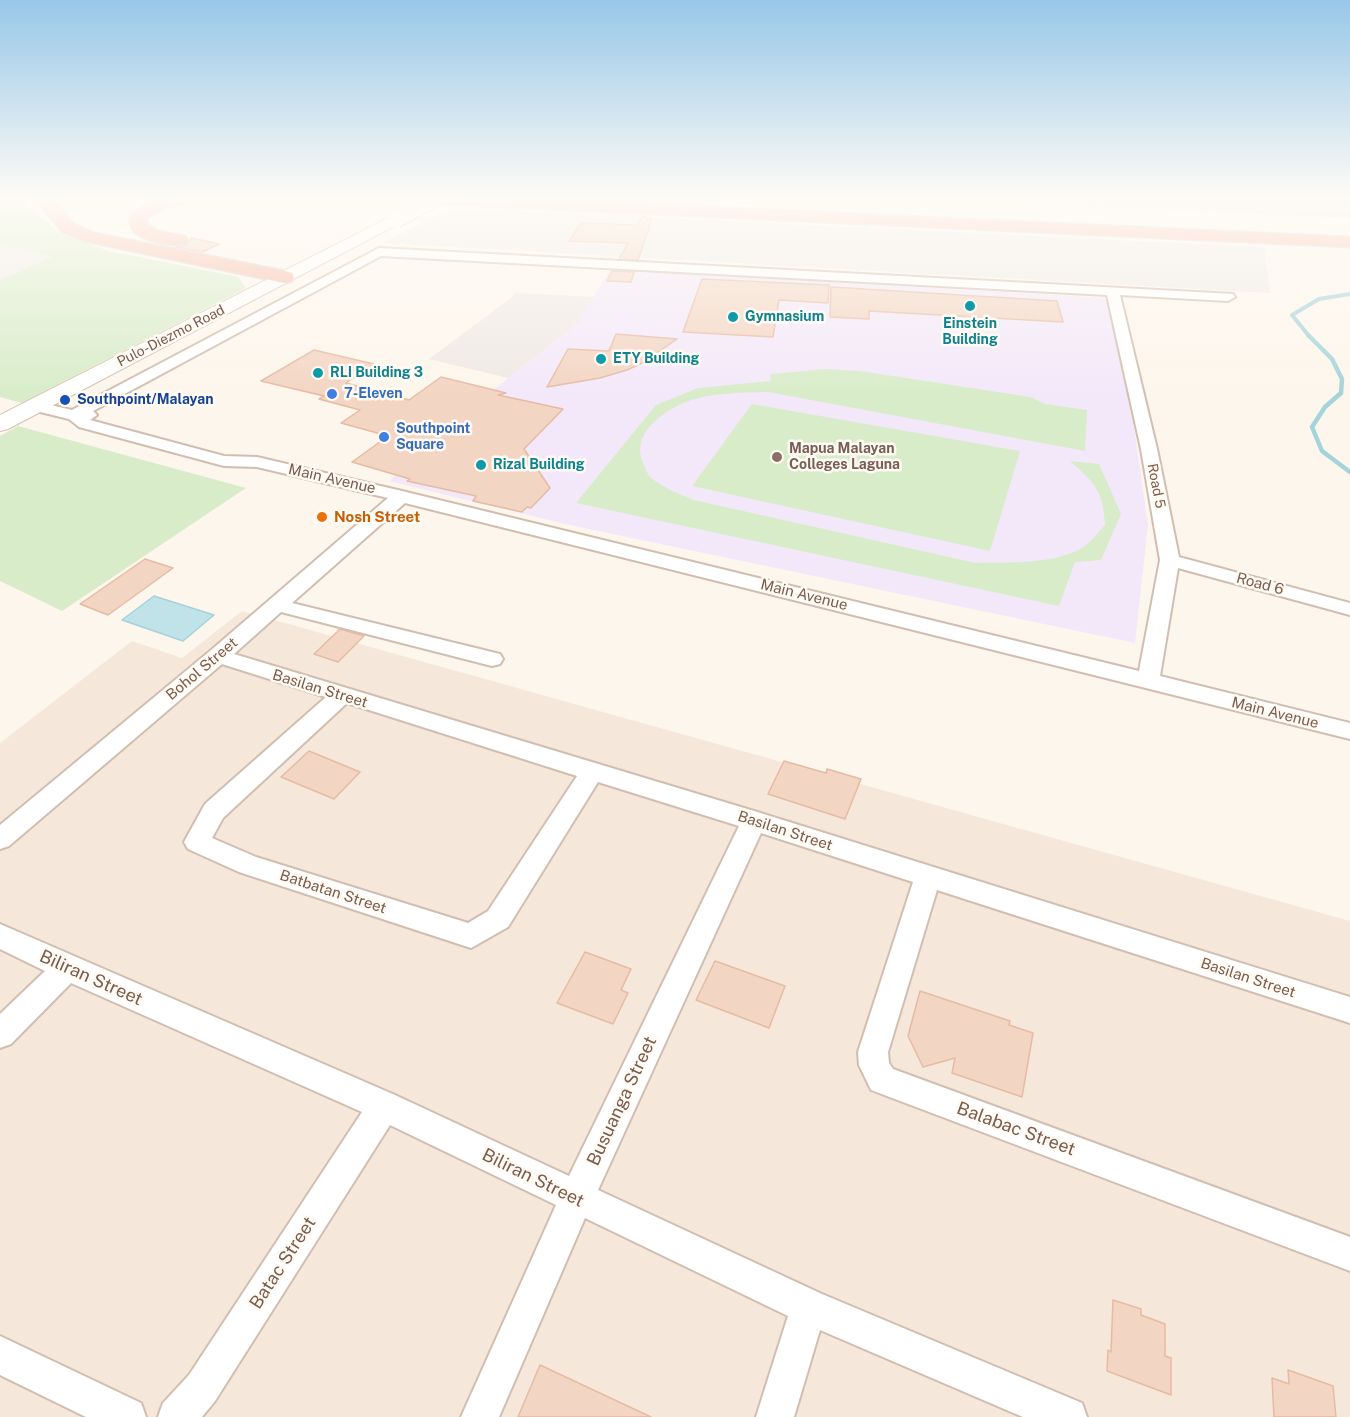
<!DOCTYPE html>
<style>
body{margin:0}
canvas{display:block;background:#fdf6ec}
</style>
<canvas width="1350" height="1417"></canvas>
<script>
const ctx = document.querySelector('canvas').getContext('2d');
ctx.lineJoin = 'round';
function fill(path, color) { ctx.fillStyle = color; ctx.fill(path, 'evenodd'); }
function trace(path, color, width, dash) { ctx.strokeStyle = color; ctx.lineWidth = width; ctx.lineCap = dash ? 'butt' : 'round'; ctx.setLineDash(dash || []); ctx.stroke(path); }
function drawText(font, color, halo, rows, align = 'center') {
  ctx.font = font + ' "Public Sans",sans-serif'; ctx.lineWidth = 5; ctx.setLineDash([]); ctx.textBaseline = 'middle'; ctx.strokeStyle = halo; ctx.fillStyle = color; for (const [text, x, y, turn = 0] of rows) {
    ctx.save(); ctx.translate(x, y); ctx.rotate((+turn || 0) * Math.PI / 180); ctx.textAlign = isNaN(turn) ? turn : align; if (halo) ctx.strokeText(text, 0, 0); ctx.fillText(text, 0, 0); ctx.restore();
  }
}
fill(new Path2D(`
 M 242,611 L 1350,921 L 1350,1417 L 0,1417 L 0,743 L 132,641 L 182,658 Z`), '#f5e8da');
fill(new Path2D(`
 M 475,209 L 1264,247 L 1270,293 L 382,243 L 439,215 Z
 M 0,244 L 54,257 L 0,280 Z
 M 514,293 L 594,297 L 580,322 L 508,378 L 429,359 L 511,298 Z`), '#efe9e4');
fill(new Path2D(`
 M 610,269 L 1108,298 L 1135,434 L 1148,525 L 1135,643 L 565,524 L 389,481 L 508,378 L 579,322 Z`), '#f3e8fa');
fill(new Path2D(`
 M 0,197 L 25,197 L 34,212 L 61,234 L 109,251 L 238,277 L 246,288 L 22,403 L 0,397 L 0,280 L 53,257 L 0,244 Z
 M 972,197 L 1350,197 L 1350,218 L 978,202 Z
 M 826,369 L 860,371 L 1030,397 L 1045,404 L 1087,410 L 1085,451 L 768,392 C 740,393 708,392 681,404 C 659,414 631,436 643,463 C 645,467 647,473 649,476 C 661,487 679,494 694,500 L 976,563 C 1009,562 1051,565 1082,548 C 1091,543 1098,532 1105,525 C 1103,491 1095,483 1070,461 L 1099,464 L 1121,514 L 1101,560 L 1075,562 L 1059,606 L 576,503 L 656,405 L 698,388 L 771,381 L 770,374 Z
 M 752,404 L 1020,451 L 990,551 L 692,486 Z
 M 18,426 L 246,488 L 62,611 L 0,581 L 0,436 Z`), '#d8ecc9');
const water = new Path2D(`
 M 154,596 L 214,615 L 183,641 L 122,620 Z`);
fill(water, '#bfe3e8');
trace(water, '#a5d3da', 1.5);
trace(new Path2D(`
 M 1309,336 L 1292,315 L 1319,299 L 1350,294`), '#a5d3da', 4);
trace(new Path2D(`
 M 1308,335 L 1332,359 L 1342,379 L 1341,393 L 1325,407 L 1312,427 L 1322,451 L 1350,472`), '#a5d3da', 4.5);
const building = new Path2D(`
 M 642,216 L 652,219 L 638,260 L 619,259 L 628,243 L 569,241 L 581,223 L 637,225 Z
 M 191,238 L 220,244 L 202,252 L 176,247 L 187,245 Z
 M 612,271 L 634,272 L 631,282 L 607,281 Z
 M 702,279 L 829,285 L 828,303 L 779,300 L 773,337 L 683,332 Z
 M 831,287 L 1057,301 L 1063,322 L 869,311 L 869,319 L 830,317 Z
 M 616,334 L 677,339 L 642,363 L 627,370 L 600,378 L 547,387 L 568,349 L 609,351 Z
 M 314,350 L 374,364 L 346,383 L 409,400 L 441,377 L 506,393 L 498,395 L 563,409 L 524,449 L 550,488 L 531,508 L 527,507 L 522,512 L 473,501 L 476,496 L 407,481 L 410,479 L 352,462 L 388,436 L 341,423 L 360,410 L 319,399 L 324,396 L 261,381 Z
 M 145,559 L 173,568 L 108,615 L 80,604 Z
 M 340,629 L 364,636 L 338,662 L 314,654 Z
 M 309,751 L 360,772 L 334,799 L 281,777 Z
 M 784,761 L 826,773 L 827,769 L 861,779 L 845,819 L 768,794 Z
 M 585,952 L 631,969 L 621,990 L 628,993 L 613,1024 L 557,1003 Z
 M 715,961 L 785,986 L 769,1028 L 696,1000 Z
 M 920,991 L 1010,1021 L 1009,1025 L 1033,1033 L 1022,1097 L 952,1073 L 955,1058 L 923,1067 L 908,1036 Z
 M 1113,1300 L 1141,1309 L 1141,1315 L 1165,1324 L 1165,1356 L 1171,1358 L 1171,1395 L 1107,1371 L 1108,1350 L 1111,1352 Z
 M 540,1365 L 651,1417 L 518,1417 Z
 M 1288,1370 L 1333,1386 L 1336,1417 L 1274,1417 L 1272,1378 L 1289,1384 Z`);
fill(building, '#f3d5c3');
trace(building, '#e6bba3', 1.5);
const minor = new Path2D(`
 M 379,248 L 1233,294 L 1235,297 L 1228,301 L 1120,295 L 1157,449 L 1179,557 L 1350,603 L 1350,615 L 1178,568 L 1160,676 L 1350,723 L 1350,739 L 405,503 L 292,603 L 500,654 L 503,659 L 500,664 L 492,666 L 281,612 L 234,654 L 754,811 L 1350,997 L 1350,1023 L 937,890 L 888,1052 L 889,1063 L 893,1069 L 1350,1237 L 1350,1271 L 871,1090 L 859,1065 L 858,1052 L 913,882 L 761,833 L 598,1190 L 822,1294 L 1082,1403 L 1087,1417 L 1023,1417 L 820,1330 L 794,1417 L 756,1417 L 788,1316 L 585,1218 L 499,1417 L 461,1417 L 556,1205 L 390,1125 L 215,1401 L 202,1417 L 158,1417 L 163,1403 L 189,1375 L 362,1112 L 71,983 L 11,1044 L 0,1048 L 0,1014 L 45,971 L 0,949 L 0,924 L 395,1095 L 569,1176 L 739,826 L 598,782 L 508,927 L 471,948 L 239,872 L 188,849 L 184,842 L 205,804 L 326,697 L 222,664 L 9,846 L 0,849 L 0,825 L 210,651 L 388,498 L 257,467 L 224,466 L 79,427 L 69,419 L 28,409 L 26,406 L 34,401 L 72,410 ZM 381,256 L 1107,295 L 1141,449 L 1160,560 L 1139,671 L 402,491 L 257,457 L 224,456 L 90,420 L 97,415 L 93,411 ZM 347,703 L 577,776 L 488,911 L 468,923 L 256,857 L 212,838 L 223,818 Z
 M 0,1336 L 141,1403 L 146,1417 L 86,1417 L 0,1375 Z`);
const secondary = new Path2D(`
 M 396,214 L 402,216 L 404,219 L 402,222 L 8,429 L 0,431 L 0,415 Z`);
const motorway = new Path2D(`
 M 34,197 L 51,197 L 74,224 L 95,233 L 285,271 L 292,273 L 294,277 L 292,281 L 285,283 L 84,241 L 62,232 Z
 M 167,197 L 198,197 L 196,200 L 167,207 L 146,219 L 148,225 L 158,231 L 185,236 L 188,240 L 185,244 C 172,247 144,241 134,232 C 130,228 130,222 129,218 C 138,206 153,201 167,197 Z
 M 392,197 L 502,197 L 1350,237 L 1350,247 L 400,202 Z`);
trace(minor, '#d1beb0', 4);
trace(secondary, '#d6c0b0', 2);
trace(motorway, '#dad1cd', 3);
fill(minor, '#fff');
fill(secondary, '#fff');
fill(motorway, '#f7b7a3');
const secondaryBridge = new Path2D(`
 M 396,219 L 438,197`);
trace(secondaryBridge, '#d6c0b0', 19, []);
trace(secondaryBridge, '#fff', 17);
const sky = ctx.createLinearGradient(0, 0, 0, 395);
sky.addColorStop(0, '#97c7e8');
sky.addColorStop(0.5, '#fefbf6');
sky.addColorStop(1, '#fefbf600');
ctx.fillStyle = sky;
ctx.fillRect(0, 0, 1350, 395);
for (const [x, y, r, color] of [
 [970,306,6,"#0f9aa8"],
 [733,317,6,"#0f9aa8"],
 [601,359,6,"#0f9aa8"],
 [318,373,6,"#0f9aa8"],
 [332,394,6,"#3f7fe0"],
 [65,400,6,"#1a4fb4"],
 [384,437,6,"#3f7fe0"],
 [777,457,6,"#8d6e63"],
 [481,465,6,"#0f9aa8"],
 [322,517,6,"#e8710a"]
]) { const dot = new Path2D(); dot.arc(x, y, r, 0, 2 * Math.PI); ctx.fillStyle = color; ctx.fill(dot); trace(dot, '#fffaf3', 2); }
drawText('bold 14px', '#0d838f', '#fffaf3', [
 ["Gymnasium",745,317],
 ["Einstein",970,324,"center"],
 ["Building",970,340,"center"],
 ["ETY Building",613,359],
 ["RLI Building 3",330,373],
 ["Rizal Building",493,465]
], 'left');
drawText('14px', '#7a5c4d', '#fffaf3', [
 ["Pulo-Diezmo Road",171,336,-27],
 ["Road 5",1156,486,79]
]);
drawText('bold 14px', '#366cbe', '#fffaf3', [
 ["7-Eleven",344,394],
 ["Southpoint",396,429],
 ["Square",396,445]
], 'left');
drawText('bold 14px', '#164399', '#fffaf3', [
 ["Southpoint/Malayan",77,400]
], 'left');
drawText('bold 14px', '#785e54', '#fffaf3', [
 ["Mapua Malayan",789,449],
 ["Colleges Laguna",789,465]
], 'left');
drawText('15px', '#7a5c4d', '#fffaf3', [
 ["Main Avenue",332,479,13],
 ["Road 6",1260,584,15],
 ["Main Avenue",804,595,14],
 ["Bohol Street",202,669,-40],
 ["Basilan Street",320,689,17],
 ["Main Avenue",1275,713,14],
 ["Basilan Street",785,831,18],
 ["Batbatan Street",333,892,18],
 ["Basilan Street",1248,978,18]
]);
drawText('bold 15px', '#c56008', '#fffaf3', [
 ["Nosh Street",334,517]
], 'left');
drawText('18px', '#7a5c4d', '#fffaf3', [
 ["Biliran Street",91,978,24],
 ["Busuanga Street",622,1101,-65],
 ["Balabac Street",1016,1129,20],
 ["Biliran Street",533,1178,26],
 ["Batac Street",283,1263,-57]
]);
</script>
